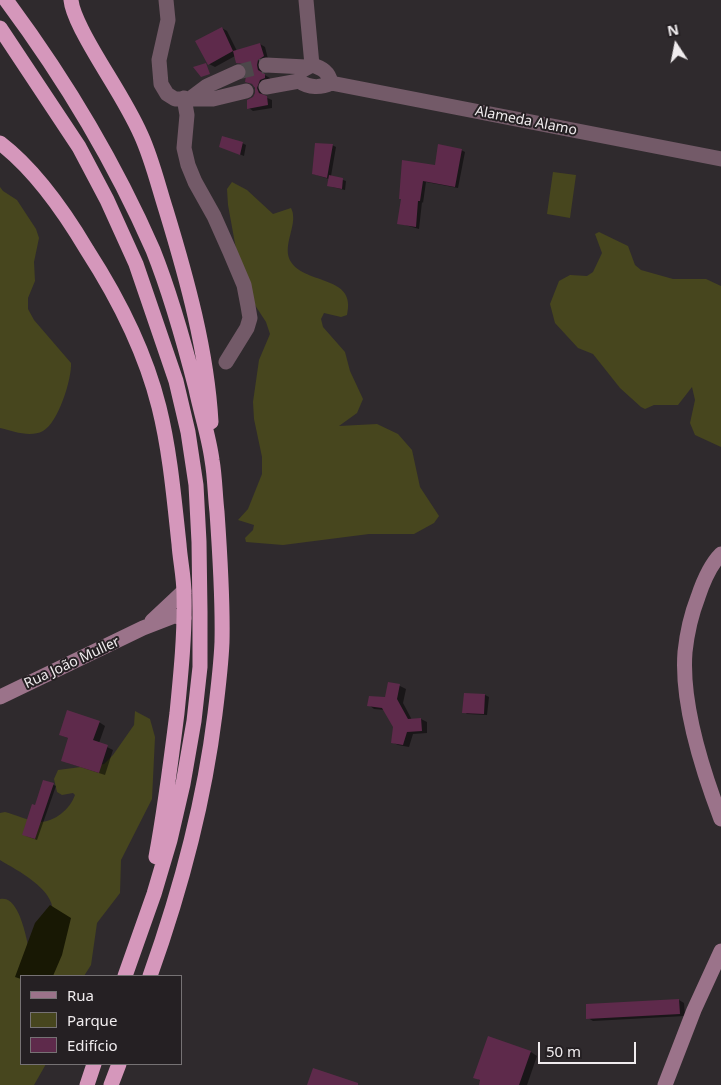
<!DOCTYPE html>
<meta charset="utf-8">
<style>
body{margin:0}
#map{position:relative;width:721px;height:1085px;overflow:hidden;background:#2f2a2d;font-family:"Noto Sans",sans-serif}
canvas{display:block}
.legend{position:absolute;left:20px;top:975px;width:162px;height:90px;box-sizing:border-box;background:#252023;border:1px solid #767274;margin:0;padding:6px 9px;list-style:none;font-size:15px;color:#f0ecee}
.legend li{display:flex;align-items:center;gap:10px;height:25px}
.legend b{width:25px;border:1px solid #767274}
.north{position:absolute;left:651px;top:20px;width:50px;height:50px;-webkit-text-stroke:4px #252023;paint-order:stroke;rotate:349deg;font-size:14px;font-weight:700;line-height:20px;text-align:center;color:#f0ecee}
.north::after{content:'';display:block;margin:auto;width:18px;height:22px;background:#f0ecee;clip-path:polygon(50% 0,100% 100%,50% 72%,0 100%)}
.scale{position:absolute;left:538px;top:1042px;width:98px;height:22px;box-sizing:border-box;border:2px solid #f0ecee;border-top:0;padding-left:6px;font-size:15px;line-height:18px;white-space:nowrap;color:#f0ecee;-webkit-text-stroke:4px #252023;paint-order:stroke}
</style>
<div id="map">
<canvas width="721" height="1085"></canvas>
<ul class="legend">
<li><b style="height:6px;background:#9b738a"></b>Rua</li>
<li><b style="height:14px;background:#47461e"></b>Parque</li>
<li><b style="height:14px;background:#5e2a4b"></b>Edifício</li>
</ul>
<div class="north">N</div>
<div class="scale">50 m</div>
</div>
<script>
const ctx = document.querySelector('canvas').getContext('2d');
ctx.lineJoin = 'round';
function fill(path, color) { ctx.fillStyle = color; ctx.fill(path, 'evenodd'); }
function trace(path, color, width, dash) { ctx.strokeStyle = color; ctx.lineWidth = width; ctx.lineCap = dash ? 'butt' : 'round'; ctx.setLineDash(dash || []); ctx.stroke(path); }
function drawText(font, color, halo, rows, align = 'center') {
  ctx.font = font + ' "Noto Sans",sans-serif'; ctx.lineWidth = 4; ctx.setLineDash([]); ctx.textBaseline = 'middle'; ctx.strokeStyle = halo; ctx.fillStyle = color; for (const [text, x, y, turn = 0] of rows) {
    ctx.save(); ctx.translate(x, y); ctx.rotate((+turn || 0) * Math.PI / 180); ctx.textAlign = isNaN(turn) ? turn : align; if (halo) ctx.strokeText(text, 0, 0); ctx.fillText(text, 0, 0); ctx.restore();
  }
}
fill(new Path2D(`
 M 553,172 L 576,175 L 570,218 L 547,214 Z
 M 232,182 L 247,190 L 273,214 L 291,208 C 292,210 293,213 293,215 C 295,229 282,248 291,262 C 306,285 357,275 347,315 L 341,317 L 324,313 L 321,319 L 323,327 L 345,352 L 350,371 L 363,399 L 357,413 L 339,426 L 377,424 L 398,434 L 412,450 L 420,487 L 439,516 L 434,523 L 414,534 L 369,534 L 283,545 L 246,542 L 245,538 L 253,530 L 254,525 L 238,520 L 248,509 L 262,474 L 262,457 L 254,419 L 253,402 L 259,360 L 270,334 L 266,322 L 249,296 L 240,271 L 228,205 L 227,189 Z
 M 0,187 L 3,191 L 17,200 L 36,229 L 39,238 L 34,262 L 35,281 L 28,298 L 28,309 L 34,320 L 71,363 C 72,379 58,423 43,431 C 30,438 13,431 0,428 Z
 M 599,232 L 628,246 L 635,265 L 641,270 L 673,279 L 706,279 L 721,286 L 721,447 L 695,435 L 690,423 L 695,400 L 692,387 L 678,405 L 654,405 L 645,409 L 641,407 L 620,388 L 593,354 L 578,348 L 555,323 L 550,304 L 559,281 L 570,275 L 587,276 L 593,272 L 602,253 L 595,234 Z
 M 135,711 L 150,719 L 155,737 L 152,799 L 121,860 L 120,893 L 97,923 L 91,965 L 84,976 L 21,976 L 21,1064 L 46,1064 L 34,1085 L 0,1085 L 0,899 C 22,894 29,952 32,967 C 36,957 54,920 53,912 C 53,888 18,871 0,860 L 0,813 L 5,812 C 14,814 31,822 39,822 C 55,822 70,809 75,795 L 73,793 L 62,795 L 57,792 L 54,779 L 58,770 L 104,764 L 113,755 L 134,725 Z`), '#47461e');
fill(new Path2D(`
 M 50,905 L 71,918 L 62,955 L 53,976 L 21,976 L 21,979 L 15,977 L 35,923 Z`), '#181804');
fill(new Path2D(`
 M 222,28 L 227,31 L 237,51 L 260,44 L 265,47 L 268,59 L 261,68 L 263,74 L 270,78 L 270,80 L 261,92 L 263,96 L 272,100 L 272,108 L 253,111 L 249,108 L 256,93 L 254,85 L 246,81 L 248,68 L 237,62 L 235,56 L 215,67 L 209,64 Z
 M 242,143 L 246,145 L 244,156 L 224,148 Z
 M 332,145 L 336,147 L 331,176 L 346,181 L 345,190 L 332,187 L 329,179 L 313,174 Z
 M 461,150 L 465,152 L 458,188 L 426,182 L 423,203 L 422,202 L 419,229 L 398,223 L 402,199 L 436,166 Z
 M 389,684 L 400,686 L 406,689 L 403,703 L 412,720 L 421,719 L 427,722 L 427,733 L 413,734 L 409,747 L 398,745 L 392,742 L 395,727 L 385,710 L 374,709 L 369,705 L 386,698 Z
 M 465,694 L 485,695 L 489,697 L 487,715 L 467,714 L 464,712 Z
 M 99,722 L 105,726 L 99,743 L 113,750 L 105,775 L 68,763 L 70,739 L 60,735 Z
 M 44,781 L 56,786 L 37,840 L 26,836 Z
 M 679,1000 L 684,1003 L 685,1016 L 593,1021 L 588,1018 Z
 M 531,1052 L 537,1056 L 527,1085 L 480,1085 L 481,1081 L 474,1077 Z`), '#0007');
fill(new Path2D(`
 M 222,27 L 233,51 L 208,65 L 195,41 Z
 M 260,43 L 264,56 L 258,60 L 257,65 L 258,70 L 265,74 L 265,78 L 260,80 L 257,88 L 259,93 L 267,96 L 268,105 L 247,109 L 247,100 L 253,97 L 255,93 L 255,88 L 252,84 L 245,82 L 247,69 L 243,64 L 236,63 L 233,51 Z
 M 206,63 L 210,74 L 201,77 L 193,67 Z
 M 222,136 L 243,142 L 240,155 L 219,147 Z
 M 315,143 L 333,144 L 327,178 L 312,174 Z
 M 438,144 L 462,149 L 455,187 L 423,181 L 420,201 L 418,201 L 416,227 L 397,224 L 401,199 L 399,199 L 402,160 L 435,165 Z
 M 329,175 L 343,178 L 342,189 L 327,186 Z
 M 388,682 L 400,684 L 397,699 L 408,719 L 421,718 L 422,731 L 407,732 L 403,745 L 391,743 L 393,727 L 382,708 L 367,706 L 369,696 L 385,697 Z
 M 464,693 L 485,694 L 484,714 L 462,713 Z
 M 67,710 L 100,721 L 93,740 L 108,745 L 99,773 L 61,761 L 68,738 L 59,735 Z
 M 43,780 L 54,783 L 35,839 L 22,835 L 32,804 L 35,805 Z
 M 679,999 L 680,1014 L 586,1019 L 586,1004 Z
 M 488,1036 L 531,1051 L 519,1085 L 479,1085 L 480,1080 L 473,1078 Z
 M 313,1068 L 358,1083 L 358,1085 L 307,1085 Z`), '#5e2a4b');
trace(new Path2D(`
 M 238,72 L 266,65`), '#4c474a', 15, [15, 8]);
trace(new Path2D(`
 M 166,0 L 168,20 L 159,60 L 161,84 L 167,94 L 175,99 L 213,99 L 246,91
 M 306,0 L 312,65
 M 266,65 L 306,67
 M 303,70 L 312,65 C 322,68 329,72 331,83
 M 266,87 L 299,81 C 309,88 321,88 331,83 L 721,159
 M 184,98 L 187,115 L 184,148 L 188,165 L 195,182 L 214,216 L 230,252 L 244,285 L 248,306 L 250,318 L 247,328 L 226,362
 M 191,98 L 207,86 L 238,72`), '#735a68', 15);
trace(new Path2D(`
 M 721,554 C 710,565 703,582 698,597 C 691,615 687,633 685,652 C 681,703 703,772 721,819
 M 152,621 L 184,591
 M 0,697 L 143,628 L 174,616 L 184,618
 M 665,1085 L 694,1010 L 721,951`), '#9b738a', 15);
trace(new Path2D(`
 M 6,0 C 64,78 114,161 153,250 C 171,295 184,342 196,389 C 201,413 209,437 212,460 C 215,477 215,495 217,512 C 220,555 223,599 222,642 C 221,666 218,690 215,714 C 204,803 180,892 150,976
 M 71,0 C 72,11 78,22 83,32 C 101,67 125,99 141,135 C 152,159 158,185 166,210 C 187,279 207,351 211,422
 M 0,28 L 79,147 L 107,200 L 136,264 L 176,381 L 188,432 L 196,485 L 199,542 L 200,612 L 200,667 L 194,721 L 183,784 L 170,840 L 154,894 L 125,976
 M 0,143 C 34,169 65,213 87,250 C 118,298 145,351 159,407 C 170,451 174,498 179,544 C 180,560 184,577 184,594 C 185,633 181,673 177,713 C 171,761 165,809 156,857
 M 87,1085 L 94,1064
 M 111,1085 L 119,1064`), '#d597bb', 15);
drawText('14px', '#f0ecee', '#252023', [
 ["Alameda Alamo",526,121,11],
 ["Rua João Muller",72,663,-25]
]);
</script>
